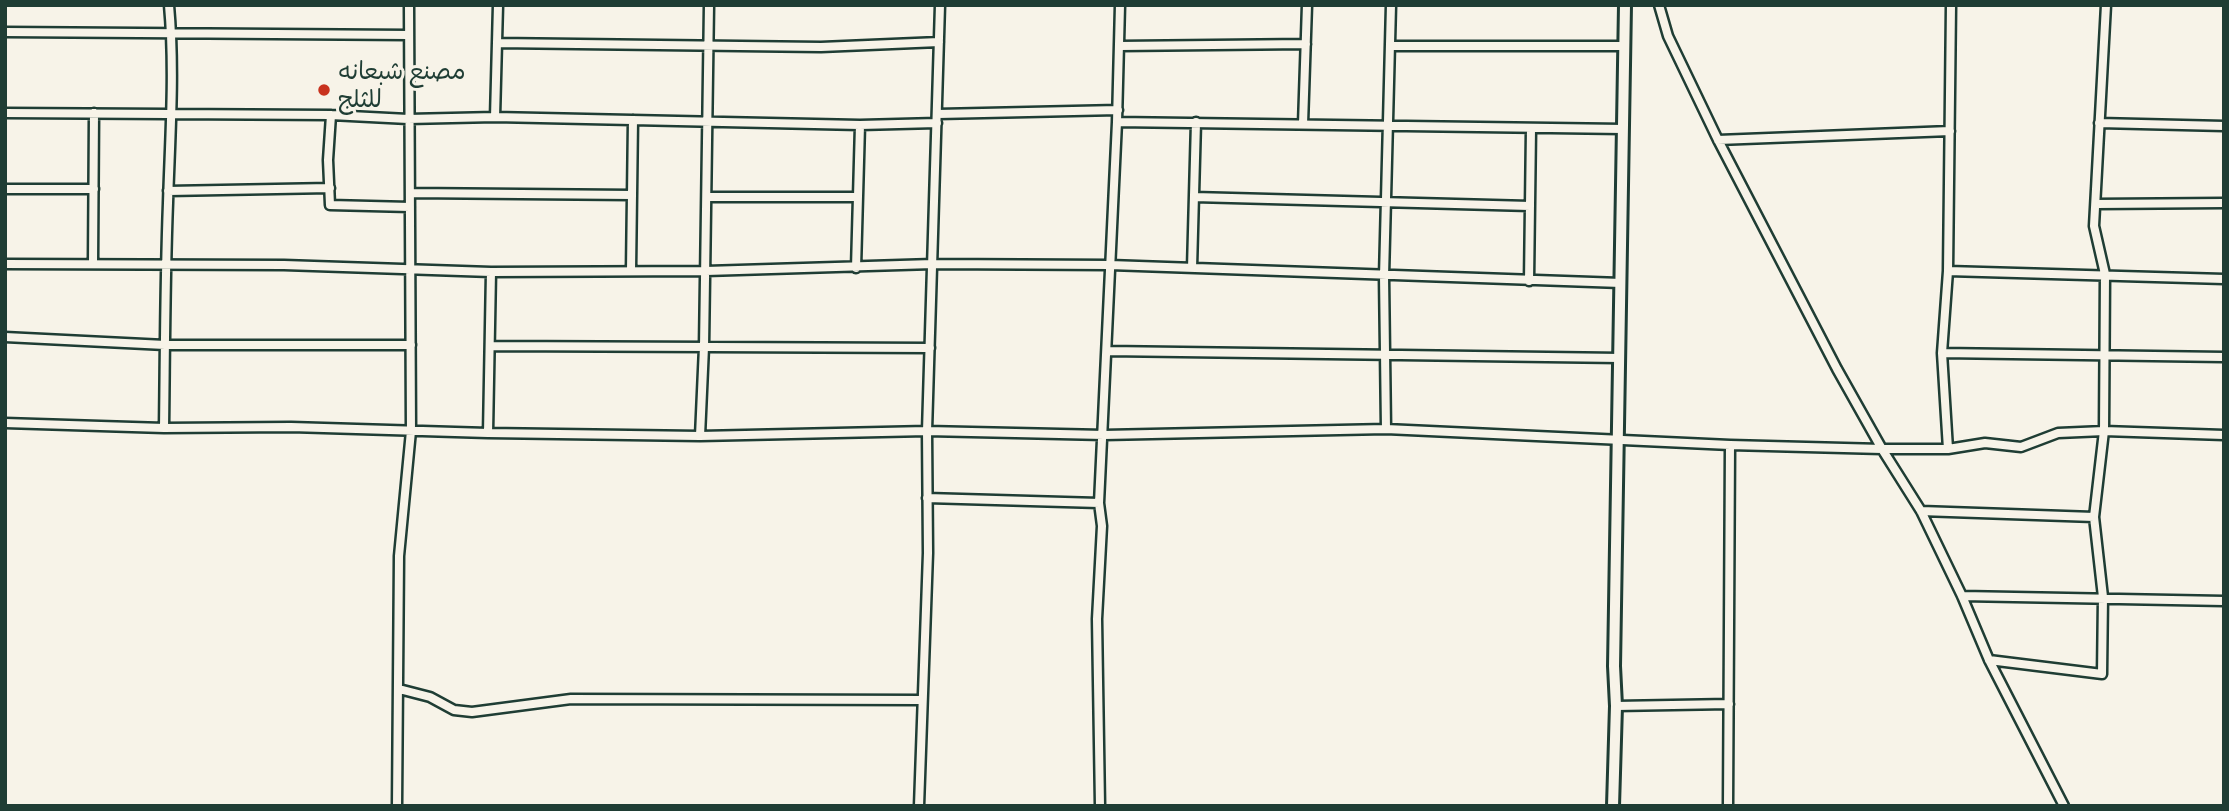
<!DOCTYPE html>
<meta charset="utf-8">
<style>
body{margin:0}
#map{position:relative;width:2229px;height:811px;overflow:hidden;background:#f7f3e8;font-family:Dekko,sans-serif}
canvas{display:block}
.frame{position:absolute;inset:0;border:7px solid #1f3d34;pointer-events:none}
</style>
<div id="map">
<canvas width="2229" height="811"></canvas>
<div class="frame"></div>
</div>
<script>
const ctx = document.querySelector('canvas').getContext('2d');
ctx.lineJoin = 'round';
function trace(path, color, width, dash) { ctx.strokeStyle = color; ctx.lineWidth = width; ctx.lineCap = dash ? 'butt' : 'round'; ctx.setLineDash(dash || []); ctx.stroke(path); }
function drawText(font, color, halo, rows, align = 'center') {
  ctx.font = font + ' Dekko,"Playpen Sans Arabic",sans-serif'; ctx.lineWidth = 6; ctx.setLineDash([]); ctx.textBaseline = 'middle'; ctx.strokeStyle = halo; ctx.fillStyle = color; for (const [text, x, y, turn = 0] of rows) {
    ctx.save(); ctx.translate(x, y); ctx.rotate((+turn || 0) * Math.PI / 180); ctx.textAlign = isNaN(turn) ? turn : align; if (halo) ctx.strokeText(text, 0, 0); ctx.fillText(text, 0, 0); ctx.restore();
  }
}
const minor = new Path2D(`
 M 1659,5 L 1668,36 L 1718,140 L 1837,369 L 1882,449 L 1921,511 L 1962,596 L 1989,660 L 2064,806
 M 5,32 L 409,35
 M 497,43 L 821,47 L 939,42
 M 1120,46 L 1306,44
 M 1390,46 L 1624,46
 M 5,113 L 331,115 L 408,119 L 495,117 L 860,125 L 937,123
 M 938,114 L 1118,110
 M 331,115 L 328,160 L 330,205 L 410,207
 M 495,117 L 498,5
 M 1117,122 L 1623,129
 M 2099,123 L 2224,126
 M 1303,124 L 1307,5
 M 1718,140 L 1950,131
 M 5,189 L 94,189
 M 168,191 L 330,188
 M 410,193 L 632,195
 M 707,197 L 858,197
 M 1194,197 L 1530,206
 M 2096,204 L 2224,203
 M 93,263 L 94,113
 M 5,264 L 284,265 L 491,272 L 706,271 L 933,264 L 1110,265 L 1621,283
 M 856,268 L 860,125
 M 1192,268 L 1196,122
 M 631,270 L 633,120
 M 1948,271 L 2224,279
 M 1529,281 L 1531,129
 M 5,337 L 165,345 L 411,345
 M 491,346 L 930,348
 M 1108,351 L 1620,358
 M 1942,353 L 2224,357
 M 5,423 L 164,428 L 291,427 L 488,433 L 700,436 L 927,431 L 1104,435 L 1386,429 L 1730,445 L 1882,449 L 1948,449 L 1985,443 L 2021,447 L 2058,433 L 2104,431 L 2224,435
 M 164,428 C 165,353 165,278 168,203 C 170,137 175,71 169,5
 M 1386,429 L 1384,276 L 1391,5
 M 488,433 L 491,272
 M 700,436 L 704,347 L 709,5
 M 1948,449 L 1942,353 L 1948,271 L 1951,5
 M 927,498 L 1099,503
 M 1921,511 L 2094,517
 M 1962,596 L 2224,601
 M 1989,660 L 2102,674 L 2103,597 L 2094,517 L 2104,431 L 2105,274 L 2094,226 L 2106,5
 M 399,689 L 430,697 L 454,710 L 472,712 L 571,699 L 922,700
 M 1616,706 L 1729,704
 M 397,806 L 399,556 L 411,431 L 409,5
 M 919,806 L 928,553 L 927,431 L 940,5
 M 1100,806 L 1097,619 L 1102,526 L 1099,503 L 1117,122 L 1120,5
 M 1728,806 L 1730,445`);
const tertiary = new Path2D(`
 M 1613,806 L 1616,706 L 1614,666 L 1625,5`);
trace(minor, '#1f3d34', 13);
trace(tertiary, '#1f3d34', 16);
trace(minor, '#f7f3e8', 8);
trace(tertiary, '#f7f3e8', 10);
for (const [x, y, r, color] of [
 [324,90,7,"#c8321e"]
]) { const dot = new Path2D(); dot.arc(x, y, r, 0, 2 * Math.PI); ctx.fillStyle = color; ctx.fill(dot); trace(dot, '#f7f3e8', 2.5); }
drawText('24px', '#1f3d34', '#f7f3e8', [
 ["مصنع شبعانه",338,76],
 ["للثلج",338,104]
], 'left');
</script>
